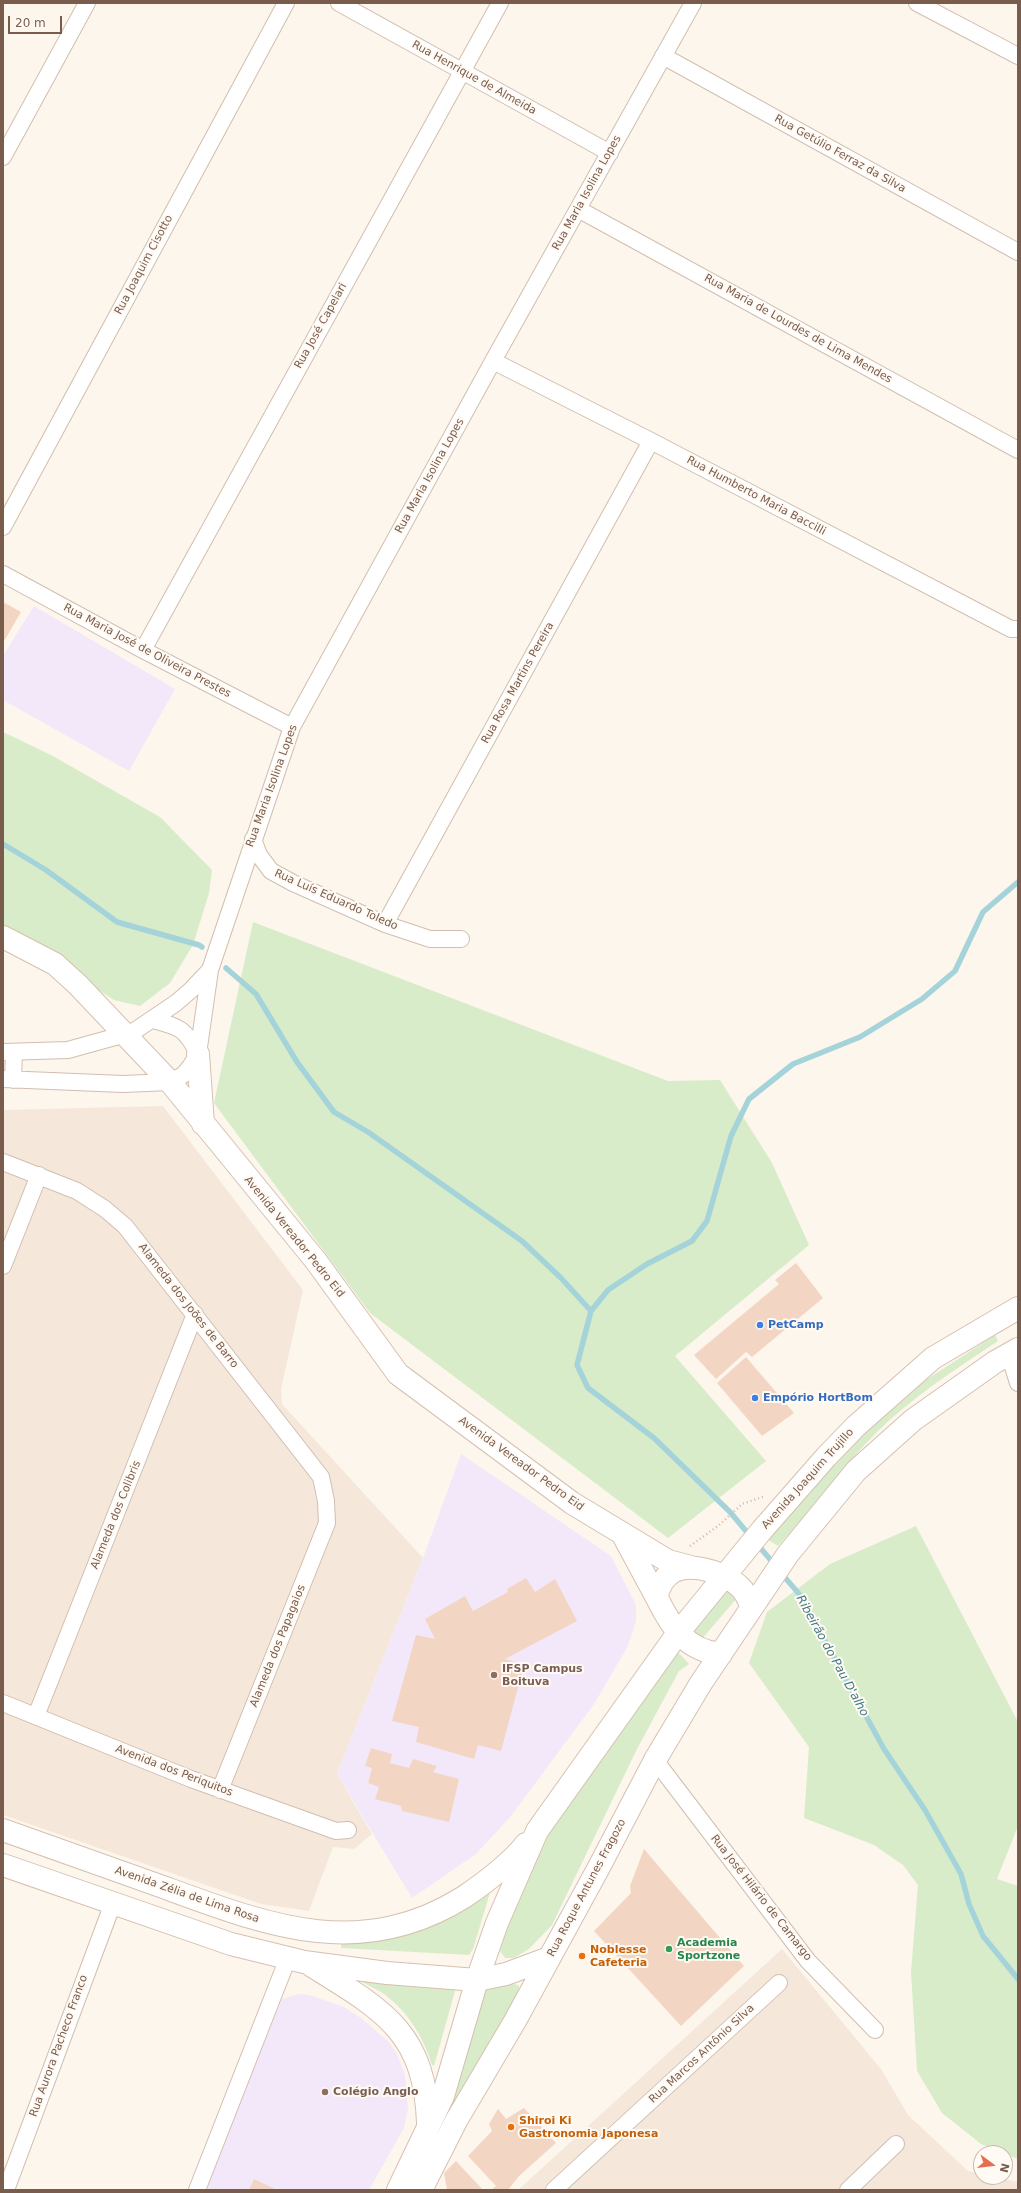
<!DOCTYPE html>
<meta charset="utf-8">
<style>
body{margin:0}
#map{position:relative;width:1021px;height:2193px;overflow:hidden;background:#fdf6ec;font-family:"DejaVu Sans",sans-serif}
canvas{display:block}
.frame{position:absolute;inset:0;border:4px solid #7a5c4d;pointer-events:none}
.north{position:absolute;left:973px;top:2145px;width:40px;height:40px;box-sizing:border-box;background:#fffaf3;border:1px solid #cabbb1;border-radius:50%;rotate:105deg;font-size:11px;font-weight:700;line-height:16px;text-align:center;color:#7a5c4d}
.north::after{content:'';display:block;margin:auto;width:14px;height:18px;background:#e76f51;clip-path:polygon(50% 0,100% 100%,50% 72%,0 100%)}
.scale{position:absolute;left:8px;top:16px;width:54px;height:18px;box-sizing:border-box;border:2px solid #7a5c4d;border-top:0;padding-left:5px;font-size:12px;line-height:14px;white-space:nowrap;color:#7a5c4d;-webkit-text-stroke:3px #fffaf3;paint-order:stroke}
</style>
<div id="map">
<canvas width="1021" height="2193"></canvas>
<div class="frame"></div>
<div class="north">N</div>
<div class="scale">20 m</div>
</div>
<script>
const ctx = document.querySelector('canvas').getContext('2d');
ctx.lineJoin = 'round';
function fill(path, color) { ctx.fillStyle = color; ctx.fill(path, 'evenodd'); }
function trace(path, color, width, dash) { ctx.strokeStyle = color; ctx.lineWidth = width; ctx.lineCap = dash ? 'butt' : 'round'; ctx.setLineDash(dash || []); ctx.stroke(path); }
function drawText(font, color, halo, rows, align = 'center') {
  ctx.font = font + ' "DejaVu Sans",sans-serif'; ctx.lineWidth = 4; ctx.setLineDash([]); ctx.textBaseline = 'middle'; ctx.strokeStyle = halo; ctx.fillStyle = color; for (const [text, x, y, turn = 0] of rows) {
    ctx.save(); ctx.translate(x, y); ctx.rotate((+turn || 0) * Math.PI / 180); ctx.textAlign = isNaN(turn) ? turn : align; if (halo) ctx.strokeText(text, 0, 0); ctx.fillText(text, 0, 0); ctx.restore();
  }
}
fill(new Path2D(`
 M 163,1106 L 303,1290 L 281,1389 L 282,1404 L 423,1558 L 337,1774 L 372,1834 L 354,1849 L 333,1847 L 309,1911 L 261,1904 L 3,1815 L 3,1110 Z
 M 782,1949 L 881,2069 L 908,2115 L 968,2171 L 981,2174 L 981,2177 L 994,2177 L 1018,2182 L 1018,2190 L 518,2190 Z`), '#f5e8da');
fill(new Path2D(`
 M 34,606 L 175,689 L 129,771 L 3,700 L 3,656 Z
 M 461,1454 L 611,1556 L 636,1605 L 636,1621 L 628,1646 L 594,1704 L 511,1816 L 476,1854 L 412,1898 L 337,1774 L 423,1558 Z
 M 299,1994 L 309,1995 L 344,2007 L 361,2018 L 389,2042 L 397,2054 L 405,2075 L 408,2109 L 404,2128 L 369,2190 L 203,2190 L 282,1999 Z`), '#f3e8fa');
fill(new Path2D(`
 M 3,732 L 51,755 L 160,817 L 212,870 L 209,893 L 193,945 L 170,983 L 140,1006 L 114,1000 L 3,928 Z
 M 253,922 L 668,1081 L 720,1080 L 772,1163 L 809,1245 L 675,1356 L 766,1461 L 668,1538 L 370,1313 L 214,1103 Z
 M 995,1335 L 998,1341 C 956,1369 912,1397 876,1433 C 841,1468 812,1509 778,1546 L 765,1538 L 860,1434 L 915,1387 Z
 M 916,1526 L 1018,1722 L 1018,1826 L 997,1879 L 1018,1886 L 1018,2159 L 981,2144 L 942,2113 L 917,2071 L 911,1972 L 918,1885 L 903,1865 L 874,1845 L 804,1818 L 809,1747 L 749,1663 L 767,1612 L 830,1564 Z
 M 724,1587 L 737,1598 L 701,1640 L 695,1635 L 693,1628 Z
 M 677,1651 L 689,1664 L 679,1671 L 636,1751 L 552,1925 L 529,1949 L 514,1958 L 505,1958 L 500,1951 L 523,1881 L 582,1776 Z
 M 492,1886 L 473,1949 L 469,1955 L 341,1948 L 341,1941 Z
 M 360,1980 L 454,1985 L 455,1991 L 434,2066 L 432,2065 C 423,2036 408,2012 384,1994 C 378,1990 363,1983 360,1980 Z
 M 515,1984 L 519,1986 L 519,1991 L 502,2025 L 427,2153 L 481,1994 L 487,1988 Z`), '#d8ecc9');
trace(new Path2D(`
 M 3,844 L 46,870 L 117,922 L 199,945 L 202,947
 M 226,968 L 256,994 L 297,1062 L 334,1112 L 368,1132 L 522,1241 L 561,1278 L 591,1311
 M 751,1537 L 730,1512 L 654,1438 L 588,1388 L 577,1365 L 591,1311 L 608,1290 L 647,1264 L 692,1241 L 707,1221 L 731,1136 L 749,1099 L 793,1064 L 860,1037 L 922,999 L 955,971 L 983,912 L 1018,882
 M 757,1544 L 775,1565
 M 781,1573 L 800,1595 L 884,1749 L 925,1810 L 961,1874 L 969,1904 L 983,1936 L 1018,1979`), '#a5d3da', 5.5);
fill(new Path2D(`
 M 3,602 L 21,612 L 3,643 Z
 M 796,1263 L 823,1298 L 752,1357 L 746,1352 L 716,1379 L 694,1355 L 779,1284 L 775,1280 Z
 M 746,1357 L 794,1413 L 762,1436 L 717,1383 Z
 M 526,1578 L 535,1592 L 555,1579 L 577,1621 L 505,1659 L 524,1665 L 501,1751 L 478,1745 L 474,1759 L 416,1742 L 419,1727 L 392,1721 L 416,1635 L 435,1639 L 425,1619 L 465,1596 L 473,1611 L 508,1592 L 507,1589 Z
 M 371,1748 L 392,1754 L 390,1763 L 409,1768 L 413,1759 L 437,1766 L 433,1772 L 459,1779 L 449,1822 L 402,1811 L 401,1806 L 375,1799 L 379,1787 L 368,1783 L 372,1768 L 365,1766 Z
 M 644,1849 L 744,1966 L 681,2026 L 594,1931 L 631,1893 L 630,1886 Z
 M 524,2108 L 556,2143 L 519,2176 L 508,2190 L 491,2190 L 496,2186 L 468,2156 L 492,2131 L 489,2124 L 498,2109 L 506,2119 Z
 M 456,2161 L 483,2190 L 447,2190 L 444,2173 Z
 M 254,2179 L 277,2190 L 249,2190 Z`), '#f3d5c3');
const street = new Path2D(`
 M 339,3 L 610,153
 M 917,3 L 1018,56
 M 663,56 L 1018,252
 M 3,157 L 87,3
 M 578,209 L 1018,450
 M 493,361 L 651,441 L 1011,629 L 1018,629
 M 3,527 L 286,3
 M 3,574 L 143,650 L 292,727
 M 143,650 L 500,3
 M 253,839 L 259,855 L 271,871 L 293,883 L 385,924 L 430,939 L 461,939
 M 385,924 L 651,441
 M 153,1020 C 180,1027 186,1029 198,1054
 M 3,1052 L 68,1050 L 133,1032 L 176,1003 L 191,990 L 210,970
 M 3,1079 L 123,1084 L 170,1082 L 183,1075 L 190,1067 L 198,1054 L 210,970 L 292,727 L 493,361 L 693,3
 M 13,1080 L 14,1052
 M 3,1162 L 77,1191 L 105,1209 L 125,1226 L 321,1477 L 326,1501 L 327,1523 L 220,1790
 M 3,1266 L 39,1175
 M 1009,1354 L 1018,1383
 M 3,1703 L 191,1779 L 336,1831 L 348,1830
 M 36,1716 L 195,1314
 M 655,1760 L 808,1961 L 875,2030
 M 6,2190 L 113,1903
 M 197,2190 L 288,1958
 M 554,2190 L 779,1983
 M 848,2190 L 896,2144`);
const secondary = new Path2D(`
 M 3,937 L 55,964 L 78,985 L 170,1082 L 316,1261 L 398,1374 L 572,1503 L 668,1561 L 691,1567
 M 198,1054 L 203,1124
 M 623,1535 L 657,1598
 M 721,1654 C 687,1651 671,1627 657,1598 C 657,1590 660,1587 663,1581 C 679,1556 724,1571 741,1588 C 746,1593 749,1601 752,1607
 M 3,1830 C 56,1849 109,1868 163,1887 C 267,1925 360,1962 464,1897 C 486,1882 509,1865 526,1844
 M 3,1865 L 231,1944 L 304,1962 L 387,1973 L 477,1980 L 506,1974 L 549,1958
 M 312,1966 C 383,2010 425,2032 428,2123
 M 398,2190 L 443,2096 L 477,1980 L 497,1923 L 537,1831 L 678,1633 L 762,1530 L 826,1457 L 856,1426 L 933,1358 L 1018,1308
 M 421,2190 L 456,2121 L 515,2021 L 598,1869 L 655,1760 L 701,1683 L 788,1554 L 856,1471 L 913,1420 L 995,1362 L 1018,1349`);
trace(street, '#d1beb0', 18);
trace(secondary, '#d6c0b0', 24);
trace(new Path2D(`
 M 690,1546 L 718,1526 L 742,1504 L 765,1496`), '#d9b8a5', 2.5, [1, 3]);
trace(street, '#fff', 16);
trace(secondary, '#fff', 22);
for (const [x, y, r, color] of [
 [760,1325,4,"#3f7fe0"],
 [755,1398,4,"#3f7fe0"],
 [494,1675,4,"#8d6e63"],
 [669,1949,4,"#2e9e5b"],
 [582,1956,4,"#e8710a"],
 [325,2092,4,"#8d6e63"],
 [511,2127,4,"#e8710a"]
]) { const dot = new Path2D(); dot.arc(x, y, r, 0, 2 * Math.PI); ctx.fillStyle = color; ctx.fill(dot); trace(dot, '#fffaf3', 1.5); }
drawText('11px', '#7a5c4d', '#fffaf3', [
 ["Rua Henrique de Almeida",474,78,29],
 ["Rua Getúlio Ferraz da Silva",840,154,29],
 ["Rua Maria Isolina Lopes",587,193,-61],
 ["Rua Joaquim Cisotto",144,265,-62],
 ["Rua José Capelari",321,326,-61],
 ["Rua Maria de Lourdes de Lima Mendes",798,329,29],
 ["Rua Maria Isolina Lopes",430,476,-61],
 ["Rua Humberto Maria Baccilli",756,496,28],
 ["Rua Maria José de Oliveira Prestes",147,651,28],
 ["Rua Rosa Martins Pereira",518,683,-61],
 ["Rua Maria Isolina Lopes",272,786,-70],
 ["Rua Luís Eduardo Toledo",336,900,24],
 ["Avenida Vereador Pedro Eid",294,1237,51],
 ["Alameda dos Joões de Barro",188,1306,52],
 ["Avenida Vereador Pedro Eid",521,1464,36],
 ["Avenida Joaquim Trujillo",808,1479,-48],
 ["Alameda dos Colibris",116,1515,-68],
 ["Alameda dos Papagaios",278,1646,-68],
 ["Avenida dos Periquitos",174,1771,21],
 ["Rua Roque Antunes Fragozo",587,1888,-62],
 ["Avenida Zélia de Lima Rosa",187,1895,19],
 ["Rua José Hilário de Camargo",761,1898,52],
 ["Rua Aurora Pacheco Franco",59,2046,-70],
 ["Rua Marcos Antônio Silva",702,2054,-43]
]);
drawText('bold 11px', '#366cbe', '#fffaf3', [
 ["PetCamp",768,1325],
 ["Empório HortBom",763,1398]
], 'left');
drawText('bold 11px', '#785e54', '#fffaf3', [
 ["IFSP Campus",502,1669],
 ["Boituva",502,1682],
 ["Colégio Anglo",333,2092]
], 'left');
drawText('bold 11px', '#27864d', '#fffaf3', [
 ["Academia",677,1943],
 ["Sportzone",677,1956]
], 'left');
drawText('bold 11px', '#c56008', '#fffaf3', [
 ["Noblesse",590,1950],
 ["Cafeteria",590,1963],
 ["Shiroi Ki",519,2121],
 ["Gastronomia Japonesa",519,2134]
], 'left');
drawText('italic 12px', '#437c86', '#fffaf3', [
 ["Ribeirão do Pau D'alho",832,1656,61]
]);
</script>
